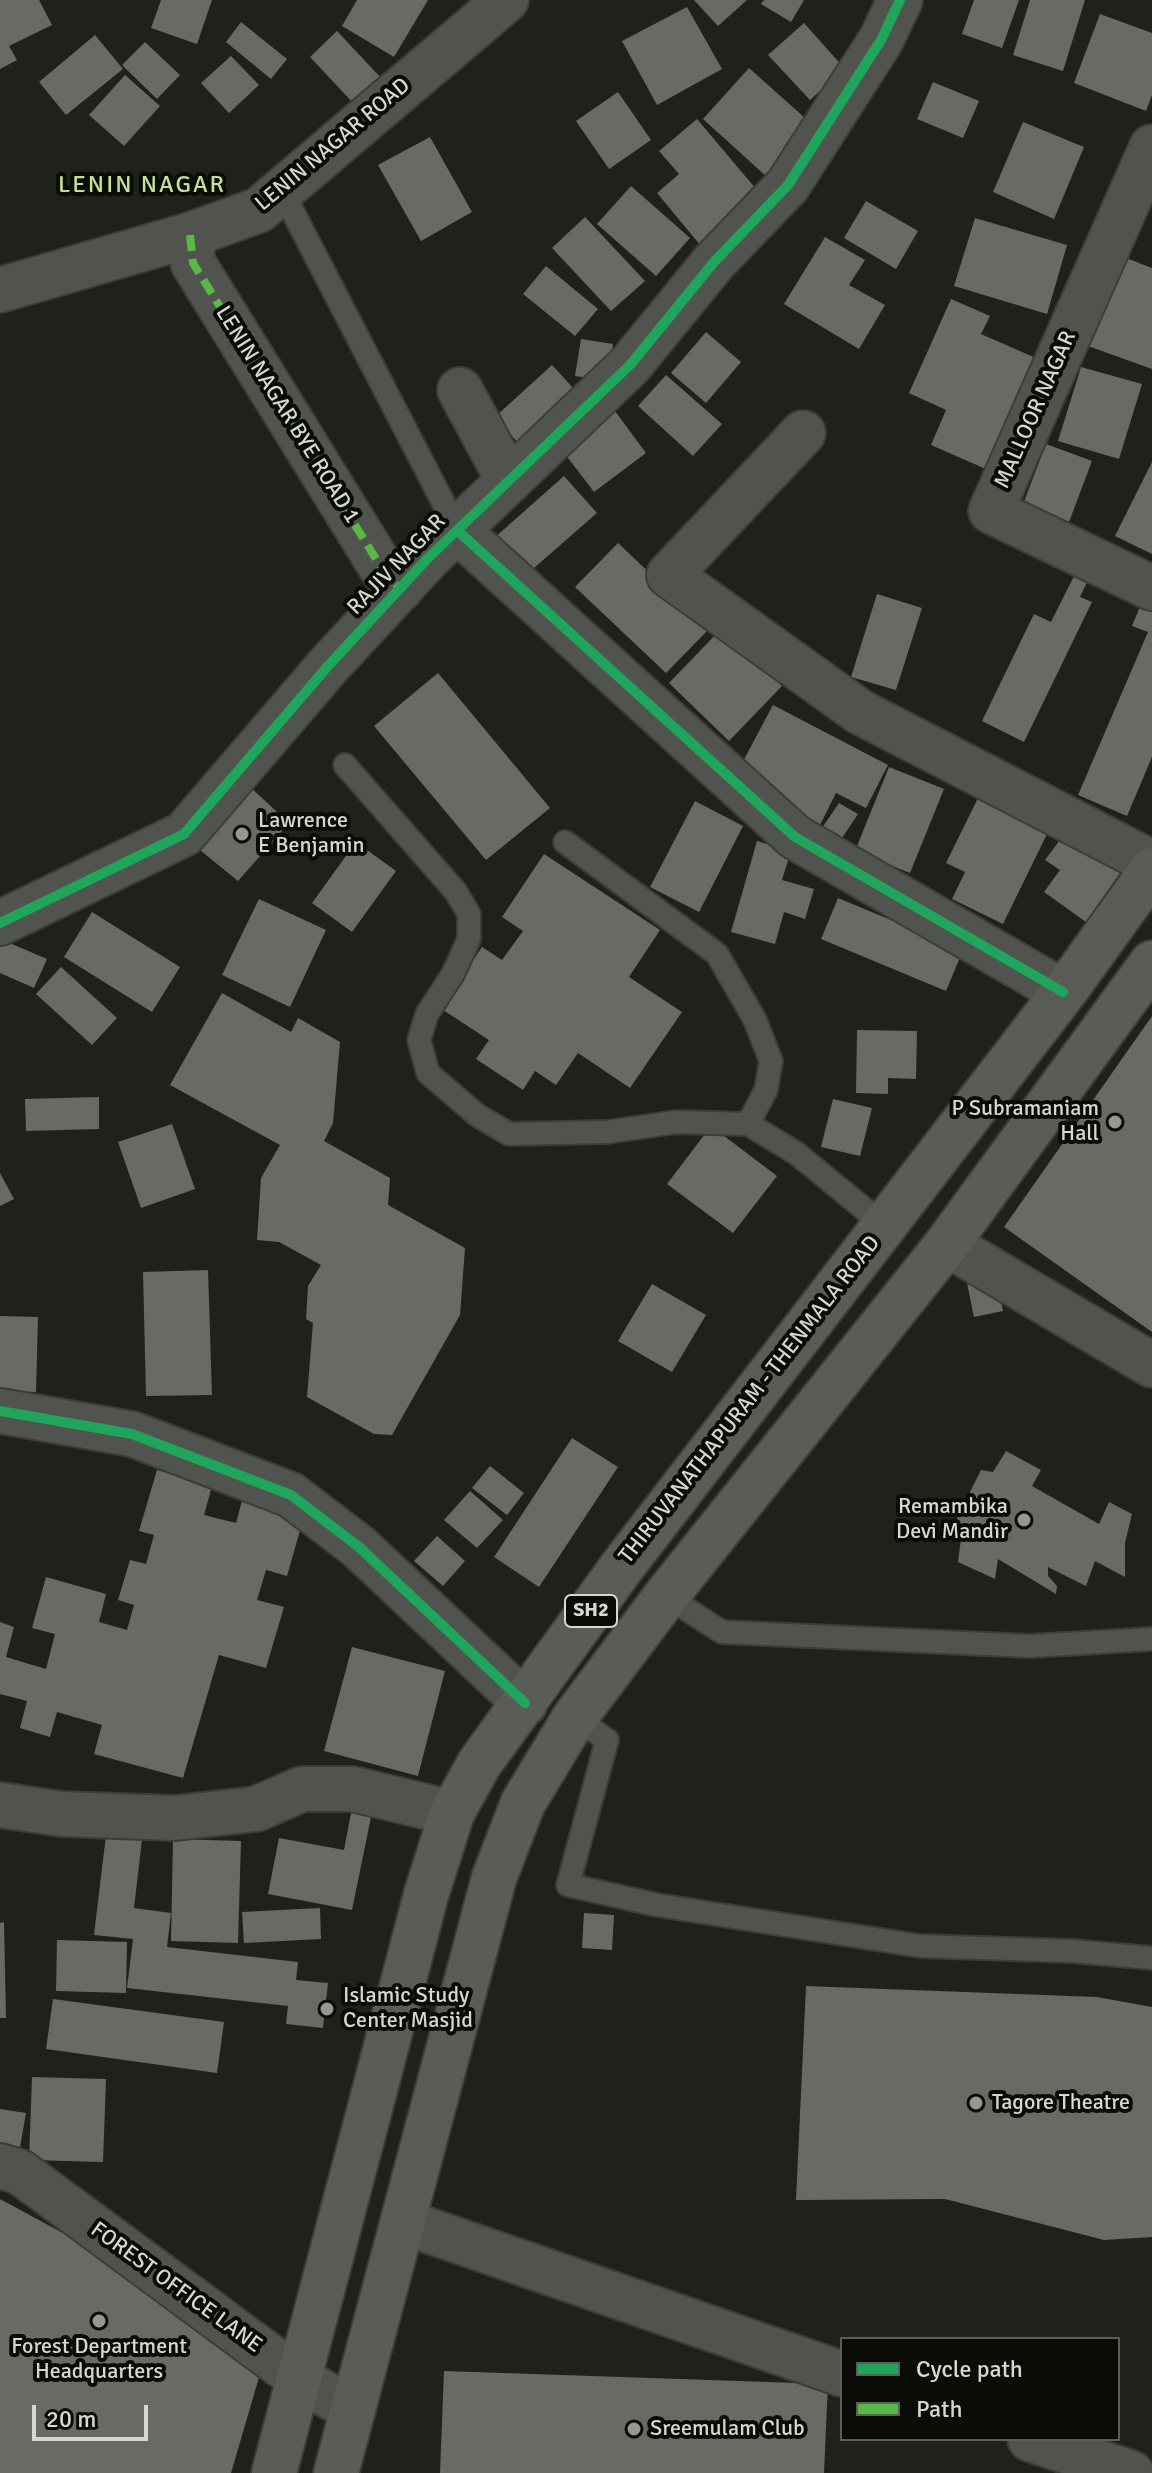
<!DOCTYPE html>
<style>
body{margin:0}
#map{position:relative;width:1152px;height:2473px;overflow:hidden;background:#1e221a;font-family:Signika,sans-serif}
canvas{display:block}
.legend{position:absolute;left:840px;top:2337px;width:280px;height:104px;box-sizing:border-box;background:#0a0d07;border:2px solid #5b5f57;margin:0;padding:10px 14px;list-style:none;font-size:24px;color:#d4d9cf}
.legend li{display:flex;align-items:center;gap:16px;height:40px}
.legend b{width:40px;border:2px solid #5b5f57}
.scale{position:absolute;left:32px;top:2405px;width:116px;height:36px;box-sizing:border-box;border:4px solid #d4d9cf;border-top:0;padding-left:10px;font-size:24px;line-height:28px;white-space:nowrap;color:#d4d9cf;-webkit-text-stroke:6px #0a0d07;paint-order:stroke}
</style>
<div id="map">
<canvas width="1152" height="2473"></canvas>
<ul class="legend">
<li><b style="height:10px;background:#20a55d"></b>Cycle path</li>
<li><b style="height:10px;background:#58b947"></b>Path</li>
</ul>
<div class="scale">20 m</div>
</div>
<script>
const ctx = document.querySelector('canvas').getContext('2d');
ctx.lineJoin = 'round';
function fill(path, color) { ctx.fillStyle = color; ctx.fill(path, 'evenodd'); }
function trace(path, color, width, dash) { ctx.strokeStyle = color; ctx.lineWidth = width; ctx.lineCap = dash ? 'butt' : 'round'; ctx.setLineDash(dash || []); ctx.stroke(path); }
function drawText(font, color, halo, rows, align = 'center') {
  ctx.font = font + ' Signika,sans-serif'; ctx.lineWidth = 8; ctx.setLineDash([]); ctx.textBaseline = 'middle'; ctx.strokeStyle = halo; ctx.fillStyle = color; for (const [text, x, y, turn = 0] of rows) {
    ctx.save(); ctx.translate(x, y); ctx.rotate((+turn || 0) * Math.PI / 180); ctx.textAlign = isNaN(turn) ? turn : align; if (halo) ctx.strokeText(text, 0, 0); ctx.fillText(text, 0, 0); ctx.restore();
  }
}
fill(new Path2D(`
 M 0,0 L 39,0 L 52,25 L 9,46 L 17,60 L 0,69 Z
 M 161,0 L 212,0 L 197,44 L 151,28 Z
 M 357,0 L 428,0 L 394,57 L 342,26 Z
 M 694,0 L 747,0 L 718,26 Z
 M 764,0 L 804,0 L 791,22 L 761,4 Z
 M 974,0 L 1019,0 L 1002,48 L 962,34 Z
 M 1030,0 L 1085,0 L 1063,71 L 1013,55 Z
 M 687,7 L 722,69 L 657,105 L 622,41 Z
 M 1100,14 L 1152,33 L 1152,95 L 1146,111 L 1074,83 Z
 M 241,22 L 287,59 L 271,79 L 226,42 Z
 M 804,23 L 845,69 L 810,100 L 768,55 Z
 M 337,31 L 382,79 L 354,104 L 310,57 Z
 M 95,35 L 123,69 L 66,115 L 39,82 Z
 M 145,42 L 180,75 L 157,99 L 122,65 Z
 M 231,56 L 259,85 L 229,113 L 201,83 Z
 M 749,68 L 814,126 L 767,177 L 703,119 Z
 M 125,75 L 160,106 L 124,146 L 89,115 Z
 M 933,82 L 979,101 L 963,138 L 917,119 Z
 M 618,92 L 651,140 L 609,169 L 576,121 Z
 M 697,119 L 762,196 L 701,246 L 657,193 L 679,174 L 659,151 Z
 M 1023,122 L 1084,147 L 1054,219 L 993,192 Z
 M 430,137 L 472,212 L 421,241 L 378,165 Z
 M 631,186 L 690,238 L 656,276 L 597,224 Z
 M 866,201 L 918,231 L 896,269 L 844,238 Z
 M 585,217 L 645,281 L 611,311 L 552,248 Z
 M 975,218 L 1067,245 L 1047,314 L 954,286 Z
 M 825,237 L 865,260 L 849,285 L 885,305 L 859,349 L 784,304 Z
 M 1121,256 L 1152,268 L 1152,369 L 1088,346 Z
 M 546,266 L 598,309 L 575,336 L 523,294 Z
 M 951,299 L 990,316 L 981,334 L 1038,359 L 988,470 L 931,445 L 946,410 L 909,393 Z
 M 706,332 L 741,362 L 706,403 L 671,373 Z
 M 581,339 L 613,344 L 608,381 L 575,376 Z
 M 552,365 L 586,402 L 528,454 L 495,417 Z
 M 1081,367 L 1142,384 L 1119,459 L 1058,441 Z
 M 666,375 L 722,424 L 693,456 L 638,406 Z
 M 615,411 L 646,453 L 594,492 L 562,450 Z
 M 1046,444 L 1092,461 L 1069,522 L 1023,504 Z
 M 1152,462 L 1152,554 L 1115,536 Z
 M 564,476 L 597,513 L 526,575 L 493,539 Z
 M 618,543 L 709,629 L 666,673 L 575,587 Z
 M 1076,572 L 1089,578 L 1080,597 L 1092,602 L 1024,742 L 982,721 L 1034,614 L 1051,622 Z
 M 877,594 L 922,608 L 896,690 L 851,677 Z
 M 1145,594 L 1152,597 L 1152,757 L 1127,816 L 1078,795 L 1148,632 L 1132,626 Z
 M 722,628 L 782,686 L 729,741 L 669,683 Z
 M 438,673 L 550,808 L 486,860 L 374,726 Z
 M 773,705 L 888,765 L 866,808 L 836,793 L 820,825 L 733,780 Z
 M 889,767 L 944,789 L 910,873 L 855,851 Z
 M 248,785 L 289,823 L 238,881 L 195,846 Z
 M 978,798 L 1048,832 L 1003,924 L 952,899 L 965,872 L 946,863 Z
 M 695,801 L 743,826 L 699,912 L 650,887 Z
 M 839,803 L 858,814 L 840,841 L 822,828 Z
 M 1065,833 L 1120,873 L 1086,922 L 1044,892 L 1060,870 L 1045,860 Z
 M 757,841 L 791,851 L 782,880 L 814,889 L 805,919 L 784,912 L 775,944 L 731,932 Z
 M 356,842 L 396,871 L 352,932 L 312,903 Z
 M 544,854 L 660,930 L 629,977 L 682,1012 L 630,1088 L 578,1053 L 556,1085 L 535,1071 L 523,1090 L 476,1059 L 489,1040 L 440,1008 L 482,947 L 502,960 L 523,931 L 502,917 Z
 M 838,898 L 963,950 L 946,991 L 821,939 Z
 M 259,899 L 326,930 L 290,1007 L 222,975 Z
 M 92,912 L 180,967 L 152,1012 L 64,957 Z
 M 0,939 L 47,959 L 34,988 L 0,973 Z
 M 61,967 L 117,1018 L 92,1045 L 36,994 Z
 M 222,993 L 291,1032 L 298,1018 L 340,1042 L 333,1123 L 324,1141 L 390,1178 L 388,1205 L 465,1248 L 460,1315 L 392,1435 L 374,1434 L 307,1397 L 313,1323 L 306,1319 L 308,1286 L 321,1265 L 279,1242 L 257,1240 L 261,1178 L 280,1145 L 170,1085 Z
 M 1152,1016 L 1152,1332 L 1004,1227 Z
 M 857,1030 L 917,1031 L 916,1079 L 888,1078 L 888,1094 L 856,1093 Z
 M 99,1097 L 99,1129 L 26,1131 L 25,1099 Z
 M 833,1099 L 872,1108 L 860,1156 L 821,1147 Z
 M 172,1124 L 195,1189 L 141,1208 L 118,1142 Z
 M 711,1126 L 777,1176 L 733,1233 L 667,1184 Z
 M 0,1173 L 14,1199 L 0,1206 Z
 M 208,1270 L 212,1395 L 146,1396 L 143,1272 Z
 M 996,1277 L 1003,1311 L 974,1317 L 967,1283 Z
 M 652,1284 L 706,1315 L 672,1372 L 618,1341 Z
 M 0,1316 L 38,1317 L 36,1392 L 0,1391 Z
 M 572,1438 L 618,1467 L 539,1587 L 494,1557 Z
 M 1006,1451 L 1041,1470 L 1032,1486 L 1099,1524 L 1109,1502 L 1132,1514 L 1125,1543 L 1125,1577 L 1095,1561 L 1086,1586 L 1048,1567 L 1048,1576 L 1057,1586 L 1056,1594 L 998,1559 L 995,1579 L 958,1562 L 961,1539 L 951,1539 L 958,1516 L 981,1470 L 993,1472 Z
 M 490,1466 L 524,1493 L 507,1515 L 472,1488 Z
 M 157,1470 L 212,1486 L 204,1515 L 236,1523 L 243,1497 L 305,1513 L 287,1576 L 266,1570 L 257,1600 L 284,1607 L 266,1668 L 219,1655 L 183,1778 L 94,1754 L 102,1725 L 57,1712 L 50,1737 L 20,1728 L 27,1701 L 0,1694 L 0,1622 L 14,1627 L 6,1657 L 46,1669 L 55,1634 L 32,1628 L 46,1577 L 106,1594 L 99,1622 L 127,1630 L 134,1605 L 118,1600 L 130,1560 L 146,1564 L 154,1535 L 139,1531 Z
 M 470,1491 L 503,1520 L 477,1548 L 444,1520 Z
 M 437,1536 L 465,1561 L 443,1586 L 414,1561 Z
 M 352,1647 L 445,1671 L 418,1776 L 324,1751 Z
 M 351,1813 L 371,1817 L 352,1910 L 268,1894 L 279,1838 L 344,1850 Z
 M 107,1827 L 143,1831 L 134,1908 L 171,1913 L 167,1947 L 298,1962 L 296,1980 L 328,1983 L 323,2028 L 286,2024 L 288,2006 L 127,1988 L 133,1939 L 94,1935 Z
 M 173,1839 L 241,1841 L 238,1943 L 171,1941 Z
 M 320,1908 L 321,1939 L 244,1943 L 242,1912 Z
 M 584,1913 L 614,1915 L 612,1950 L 582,1948 Z
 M 4,1922 L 6,2018 L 0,2018 L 0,1923 Z
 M 57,1940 L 127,1942 L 126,1993 L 56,1991 Z
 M 806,1986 L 1097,1997 L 1152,2007 L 1152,2237 L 1104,2240 L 945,2199 L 796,2200 Z
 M 53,1999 L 224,2022 L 217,2073 L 46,2049 Z
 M 32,2077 L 106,2079 L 103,2162 L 29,2160 Z
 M 0,2109 L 26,2113 L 17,2164 L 0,2161 Z
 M 0,2199 L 98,2252 L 260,2374 L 231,2473 L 0,2473 Z
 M 444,2371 L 828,2384 L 824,2473 L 440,2473 Z`), '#686b64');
const lane = new Path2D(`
 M 282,191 L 458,531
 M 345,765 L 456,892 L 469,914 L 469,939 L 453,974 L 427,1014 L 419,1040 L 428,1073 L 477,1115 L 509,1134 L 607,1132 L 676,1122 L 748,1124 L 796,1153 L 885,1226
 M 565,842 L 717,954 L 755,1020 L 771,1061 L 766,1090 L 748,1124
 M 666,1596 L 722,1632 L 1030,1646 L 1152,1639
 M 575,1717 L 607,1740 L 568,1885 L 657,1905 L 920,1946 L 1072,1951 L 1152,1958`);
const street = new Path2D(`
 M 1152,147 L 991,511 L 1152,588
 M 190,235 L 193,263 L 381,567 L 400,589
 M 0,290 L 190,235 L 259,210 L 506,0
 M 460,390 L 509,481
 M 803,433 L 669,575 L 860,712 L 1152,863
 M 458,531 L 795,837 L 1063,992
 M 0,923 L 184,834 L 328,666 L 428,558 L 630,365 L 714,262 L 788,185 L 881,40 L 900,0
 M 947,1244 L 1152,1365
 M 0,1411 L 132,1434 L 291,1495 L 359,1547 L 525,1703
 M 0,1805 L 62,1814 L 175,1818 L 256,1809 L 302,1789 L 353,1789 L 452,1813
 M 0,2166 L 20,2172 L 300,2379 L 353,2410
 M 404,2222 L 842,2374
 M 1030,2439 L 1131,2473`);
const primary = new Path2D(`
 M 274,2473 L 426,1895 L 452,1813 L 479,1764 L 621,1568 L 1070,984 L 1152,870
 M 336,2473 L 494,1878 L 523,1803 L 575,1717 L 666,1596 L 947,1244 L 1152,963`);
trace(lane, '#3b3e38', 26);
trace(street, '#3b3e38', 48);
trace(primary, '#3b3e38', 48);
trace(lane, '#51534f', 22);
trace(street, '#51534f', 44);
trace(primary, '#5a5c57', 44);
trace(new Path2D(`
 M 190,235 L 193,263 L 381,567 L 400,589`), '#58b947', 8, [16, 8]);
trace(new Path2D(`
 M 458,531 L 795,837 L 1063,992
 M 0,923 L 184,834 L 328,666 L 428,558 L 630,365 L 714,262 L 788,185 L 881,40 L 900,0
 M 0,1411 L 132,1434 L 291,1495 L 359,1547 L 525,1703`), '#20a55d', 10);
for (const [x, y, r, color] of [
 [242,834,8,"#949990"],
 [1115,1122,8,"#949990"],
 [1024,1520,8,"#949990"],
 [327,2009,8,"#949990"],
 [976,2103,8,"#949990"],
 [99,2321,8,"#949990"],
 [634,2429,8,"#949990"]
]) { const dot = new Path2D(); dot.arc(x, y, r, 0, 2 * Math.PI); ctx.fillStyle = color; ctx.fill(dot); trace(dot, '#0a0d07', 3); }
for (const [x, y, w] of [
 [591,1611,52]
]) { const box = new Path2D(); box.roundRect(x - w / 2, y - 16, w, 32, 6); ctx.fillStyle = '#0a0d07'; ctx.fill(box); trace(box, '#d4d9cf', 2); }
drawText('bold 20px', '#d4d9cf', null, [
 ["SH2",591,1611]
]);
drawText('22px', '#d4d9cf', '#0a0d07', [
 ["LENIN NAGAR ROAD",333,145,-40],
 ["MALLOOR NAGAR",1036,410,-66],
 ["LENIN NAGAR BYE ROAD 1",287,415,58],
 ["RAJIV NAGAR",397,565,-46],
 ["THIRUVANATHAPURAM - THENMALA ROAD",750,1400,-52],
 ["FOREST OFFICE LANE",176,2288,36]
]);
drawText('22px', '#d4d9cf', '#0a0d07', [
 ["Lawrence",258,821],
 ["E Benjamin",258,846],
 ["P Subramaniam",1099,1109,"right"],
 ["Hall",1099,1134,"right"],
 ["Remambika",1008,1507,"right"],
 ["Devi Mandir",1008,1532,"right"],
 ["Islamic Study",343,1996],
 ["Center Masjid",343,2021],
 ["Tagore Theatre",992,2103],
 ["Forest Department",99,2347,"center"],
 ["Headquarters",99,2372,"center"],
 ["Sreemulam Club",650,2429]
], 'left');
ctx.letterSpacing = '2px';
drawText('24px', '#c5e198', '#0a0d07', [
 ["LENIN NAGAR",142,186]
]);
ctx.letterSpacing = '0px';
</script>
